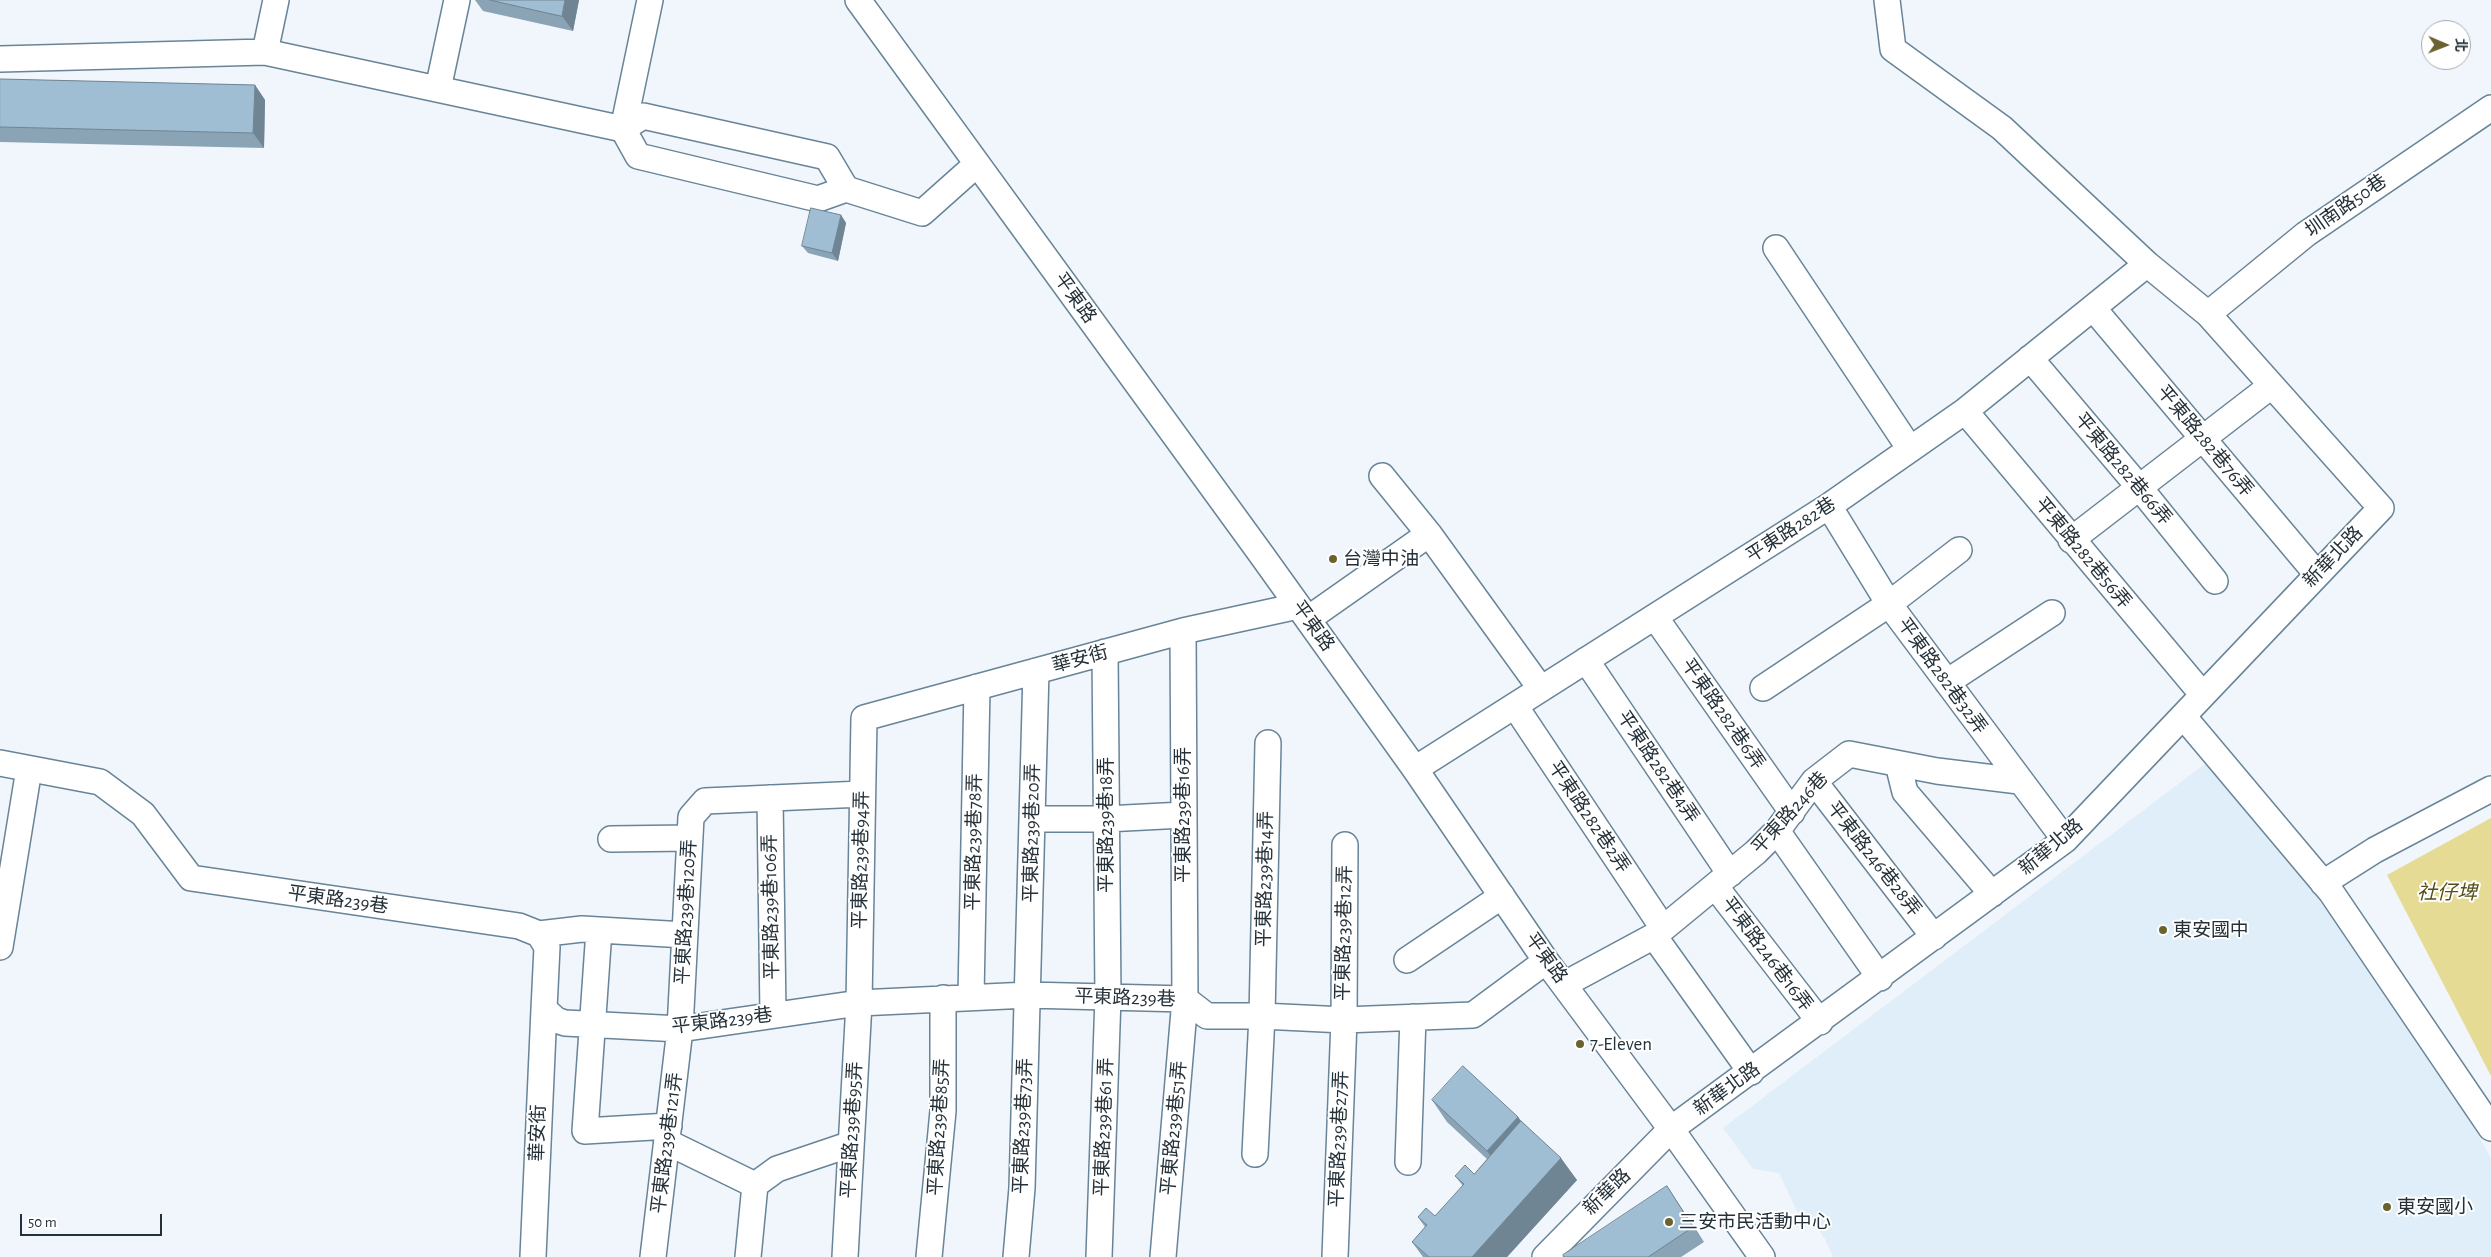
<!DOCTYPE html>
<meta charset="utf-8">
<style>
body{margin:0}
#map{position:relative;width:2491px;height:1257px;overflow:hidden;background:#f0f6fb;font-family:"Alegreya Sans","Noto Sans TC",sans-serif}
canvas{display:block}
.north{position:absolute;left:2421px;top:20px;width:50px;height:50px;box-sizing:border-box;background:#fff;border:1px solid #a8adb0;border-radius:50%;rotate:91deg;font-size:14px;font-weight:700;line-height:20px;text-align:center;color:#253139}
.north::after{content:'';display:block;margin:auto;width:18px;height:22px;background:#6b632f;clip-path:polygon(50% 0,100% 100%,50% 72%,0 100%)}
.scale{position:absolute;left:20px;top:1214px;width:142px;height:22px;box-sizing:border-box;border:2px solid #253139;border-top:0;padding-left:6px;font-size:15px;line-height:18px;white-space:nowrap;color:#253139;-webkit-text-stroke:4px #fff;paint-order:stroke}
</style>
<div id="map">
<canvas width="2491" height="1257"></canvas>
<div class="north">北</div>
<div class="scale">50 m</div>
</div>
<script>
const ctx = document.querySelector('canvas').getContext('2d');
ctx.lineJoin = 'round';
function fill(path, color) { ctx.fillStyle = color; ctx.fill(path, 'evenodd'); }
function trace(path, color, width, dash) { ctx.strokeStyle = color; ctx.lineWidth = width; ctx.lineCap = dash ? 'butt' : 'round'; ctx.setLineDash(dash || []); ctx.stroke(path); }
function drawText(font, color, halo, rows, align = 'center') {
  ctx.font = font + ' "Alegreya Sans","Noto Sans TC",sans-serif'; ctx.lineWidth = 4; ctx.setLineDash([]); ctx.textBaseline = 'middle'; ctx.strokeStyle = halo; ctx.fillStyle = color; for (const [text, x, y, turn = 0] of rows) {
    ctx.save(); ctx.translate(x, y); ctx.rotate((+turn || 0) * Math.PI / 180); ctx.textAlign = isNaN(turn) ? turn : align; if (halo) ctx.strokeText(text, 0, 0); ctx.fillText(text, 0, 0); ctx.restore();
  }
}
fill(new Path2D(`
 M 2218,754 L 2462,1107 L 2491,1158 L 2491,1257 L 1833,1257 L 1825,1239 L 1813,1222 L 1801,1220 L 1779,1173 L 1753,1169 L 1723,1128 Z`), '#dfeef9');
fill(new Path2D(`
 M 2491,818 L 2491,1076 L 2387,875 Z`), '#e6db94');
const minor = new Path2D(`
 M 276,0 L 265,52 L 623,129 L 643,116 L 827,157 L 846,189
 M 650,0 L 623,129 L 638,156 L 818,199 L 846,189 L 922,213 L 977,164
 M 858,0 L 1261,554 L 1415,769 L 1546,961 L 1671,1129 L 1762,1257
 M 0,59 L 265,52
 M 438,89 L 457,0
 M 1776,248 L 1910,449
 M 2093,308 L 2316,573
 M 2208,314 L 2306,234 L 2491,108
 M 2030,358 L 2139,487 L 2215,581
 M 1965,411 L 2203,695
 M 1382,476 L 1429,534 L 1541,689
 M 1829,506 L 1889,604 L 2065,840
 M 2071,540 L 2271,386
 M 1655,617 L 1792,812
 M 1308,619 L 1429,534
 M 1586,660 L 1730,874
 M 1947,682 L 2052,613
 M 1763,688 L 1889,604 L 1959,550
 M 1515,706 L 1663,928
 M 2183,716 L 2331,892 L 2491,1128
 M 0,763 L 100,782 L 143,814 L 191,878 L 519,926 L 539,934 L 547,947 L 544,1009 L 556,1020 L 565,1023 L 680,1029 L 859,1003 L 1028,995 L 1185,999 L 1207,1016 L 1262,1016 L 1344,1020 L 1473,1015 L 1546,961
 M 1898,764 L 1905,792 L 1992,894
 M 1415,769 L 1829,506 L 1965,411 L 2147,264
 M 1814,781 L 1934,937
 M 770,798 L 773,1015
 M 1032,819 L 1106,819 L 1183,815
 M 1777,831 L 1880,978
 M 611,839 L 690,838
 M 2323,883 L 2375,850 L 2491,789
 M 1715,886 L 1820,1022
 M 599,930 L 585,1131 L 669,1126
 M 539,934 L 582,929 L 685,935
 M 1654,936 L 1751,1072
 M 0,947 L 29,769
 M 1407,960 L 1502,896
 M 1565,984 L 1654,936 L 1756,852 L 1777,831 L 1814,781 L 1849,754 L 1937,771 L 2019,781
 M 971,996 L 977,687
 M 667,1142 L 755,1185
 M 1255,1154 L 1262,1016 L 1268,743
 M 1408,1162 L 1413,1017
 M 533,1257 L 544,1009
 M 653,1257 L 680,1029 L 691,817 L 705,801 L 862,794
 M 748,1257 L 755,1185 L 777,1169 L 851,1144
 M 845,1257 L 859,1003 L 864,718 L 1183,631 L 1298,606
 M 929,1257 L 943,1111 L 943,998
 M 1016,1257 L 1022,1188 L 1036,671
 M 1099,1257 L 1108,997 L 1105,652
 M 1163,1257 L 1185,999 L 1183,631
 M 1335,1257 L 1344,1020 L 1345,845
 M 1545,1257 L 1671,1129 L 2065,840 L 2381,508 L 2208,314 L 2147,264 L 2002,128 L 1893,49 L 1887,0`);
trace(minor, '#688498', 28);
trace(minor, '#fff', 25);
fill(new Path2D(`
 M 475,0 L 579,0 L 573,31 L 483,11 Z
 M 0,79 L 255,85 L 265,100 L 264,148 L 0,142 Z
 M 841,215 L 846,223 L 838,261 L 808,253 L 802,246 Z
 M 1432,1100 L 1518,1117 L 1522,1122 L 1577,1180 L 1507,1257 L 1423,1257 L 1412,1242 L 1425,1227 L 1418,1217 L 1435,1216 L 1463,1186 L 1455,1176 L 1474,1174 L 1487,1159 L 1447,1122 Z
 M 1667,1186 L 1704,1242 L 1681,1257 L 1564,1257 Z`), '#8aa3b5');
fill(new Path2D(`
 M 565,0 L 579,0 L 573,31 L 562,16 Z
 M 255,85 L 265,100 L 264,148 L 253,133 Z
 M 841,215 L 846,223 L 838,261 L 832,253 Z
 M 1518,1117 L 1533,1139 L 1502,1173 L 1487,1151 Z
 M 1561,1158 L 1577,1180 L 1507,1257 L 1472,1257 Z
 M 1667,1186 L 1677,1202 L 1704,1242 L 1693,1227 Z`), '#708594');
const building = new Path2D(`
 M 490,0 L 565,0 L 562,16 Z
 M 0,79 L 255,85 L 253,133 L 0,127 Z
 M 811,208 L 841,215 L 832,253 L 802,246 Z
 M 1463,1066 L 1518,1117 L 1487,1151 L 1432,1100 Z
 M 1521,1121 L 1561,1158 L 1472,1257 L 1429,1257 L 1412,1242 L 1427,1225 L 1418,1217 L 1426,1208 L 1435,1216 L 1464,1184 L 1455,1176 L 1465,1165 L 1474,1174 Z
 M 1667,1186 L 1693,1227 L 1648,1257 L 1564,1257 L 1563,1255 Z`);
fill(building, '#a0bed3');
trace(building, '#708594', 1);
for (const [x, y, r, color] of [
 [1333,559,5,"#6b632f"],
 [2163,930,5,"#6b632f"],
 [1580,1044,5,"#6b632f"],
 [2387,1207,5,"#6b632f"],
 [1669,1222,5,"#6b632f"]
]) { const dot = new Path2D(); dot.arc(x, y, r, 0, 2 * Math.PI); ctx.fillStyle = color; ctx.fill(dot); trace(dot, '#fff', 2); }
drawText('19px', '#253139', '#fff', [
 ["圳南路50巷",2346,206,-35],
 ["平東路",1075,298,54],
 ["平東路282巷76弄",2205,441,50],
 ["平東路282巷66弄",2123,469,50],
 ["平東路282巷",1791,530,-33],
 ["平東路282巷56弄",2083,553,50],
 ["新華北路",2333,557,-46],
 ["平東路",1313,626,54],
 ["華安街",1080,659,-15],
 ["平東路282巷32弄",1942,676,54],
 ["平東路282巷6弄",1723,714,55],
 ["平東路282巷4弄",1658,767,56],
 ["平東路246巷",1790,813,-48],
 ["平東路239巷16弄",1183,815,-90],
 ["平東路282巷2弄",1589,817,56],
 ["平東路239巷18弄",1106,825,-90],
 ["平東路239巷20弄",1032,833,-89],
 ["平東路239巷78弄",974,842,-89],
 ["新華北路",2051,847,-40],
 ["平東路246巷28弄",1874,859,52],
 ["平東路239巷94弄",861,860,-89],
 ["平東路239巷14弄",1265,879,-89],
 ["平東路239巷",338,900,8],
 ["平東路239巷106弄",771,907,-91],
 ["平東路239巷120弄",686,912,-87],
 ["平東路239巷12弄",1344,933,-89],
 ["平東路246巷16弄",1767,954,53],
 ["平東路",1546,958,54],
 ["平東路239巷",1125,998,2],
 ["平東路239巷",722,1021,-7],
 ["新華北路",1727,1089,-36],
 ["平東路239巷73弄",1023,1126,-88],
 ["平東路239巷85弄",939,1127,-87],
 ["平東路239巷61 弄",1104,1127,-88],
 ["平東路239巷51弄",1174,1128,-85],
 ["平東路239巷95弄",852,1130,-87],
 ["華安街",538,1133,-88],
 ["平東路239巷27弄",1339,1139,-88],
 ["平東路239巷121弄",667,1143,-83],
 ["新華路",1607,1192,-44]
]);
drawText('19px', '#253139', '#fff', [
 ["台灣中油",1343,559],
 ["東安國中",2173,930],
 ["7-Eleven",1590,1044],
 ["東安國小",2397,1207],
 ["三安市民活動中心",1679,1222]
], 'left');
drawText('italic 20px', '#554d17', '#fff', [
 ["社仔埤",2447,893]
]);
</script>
